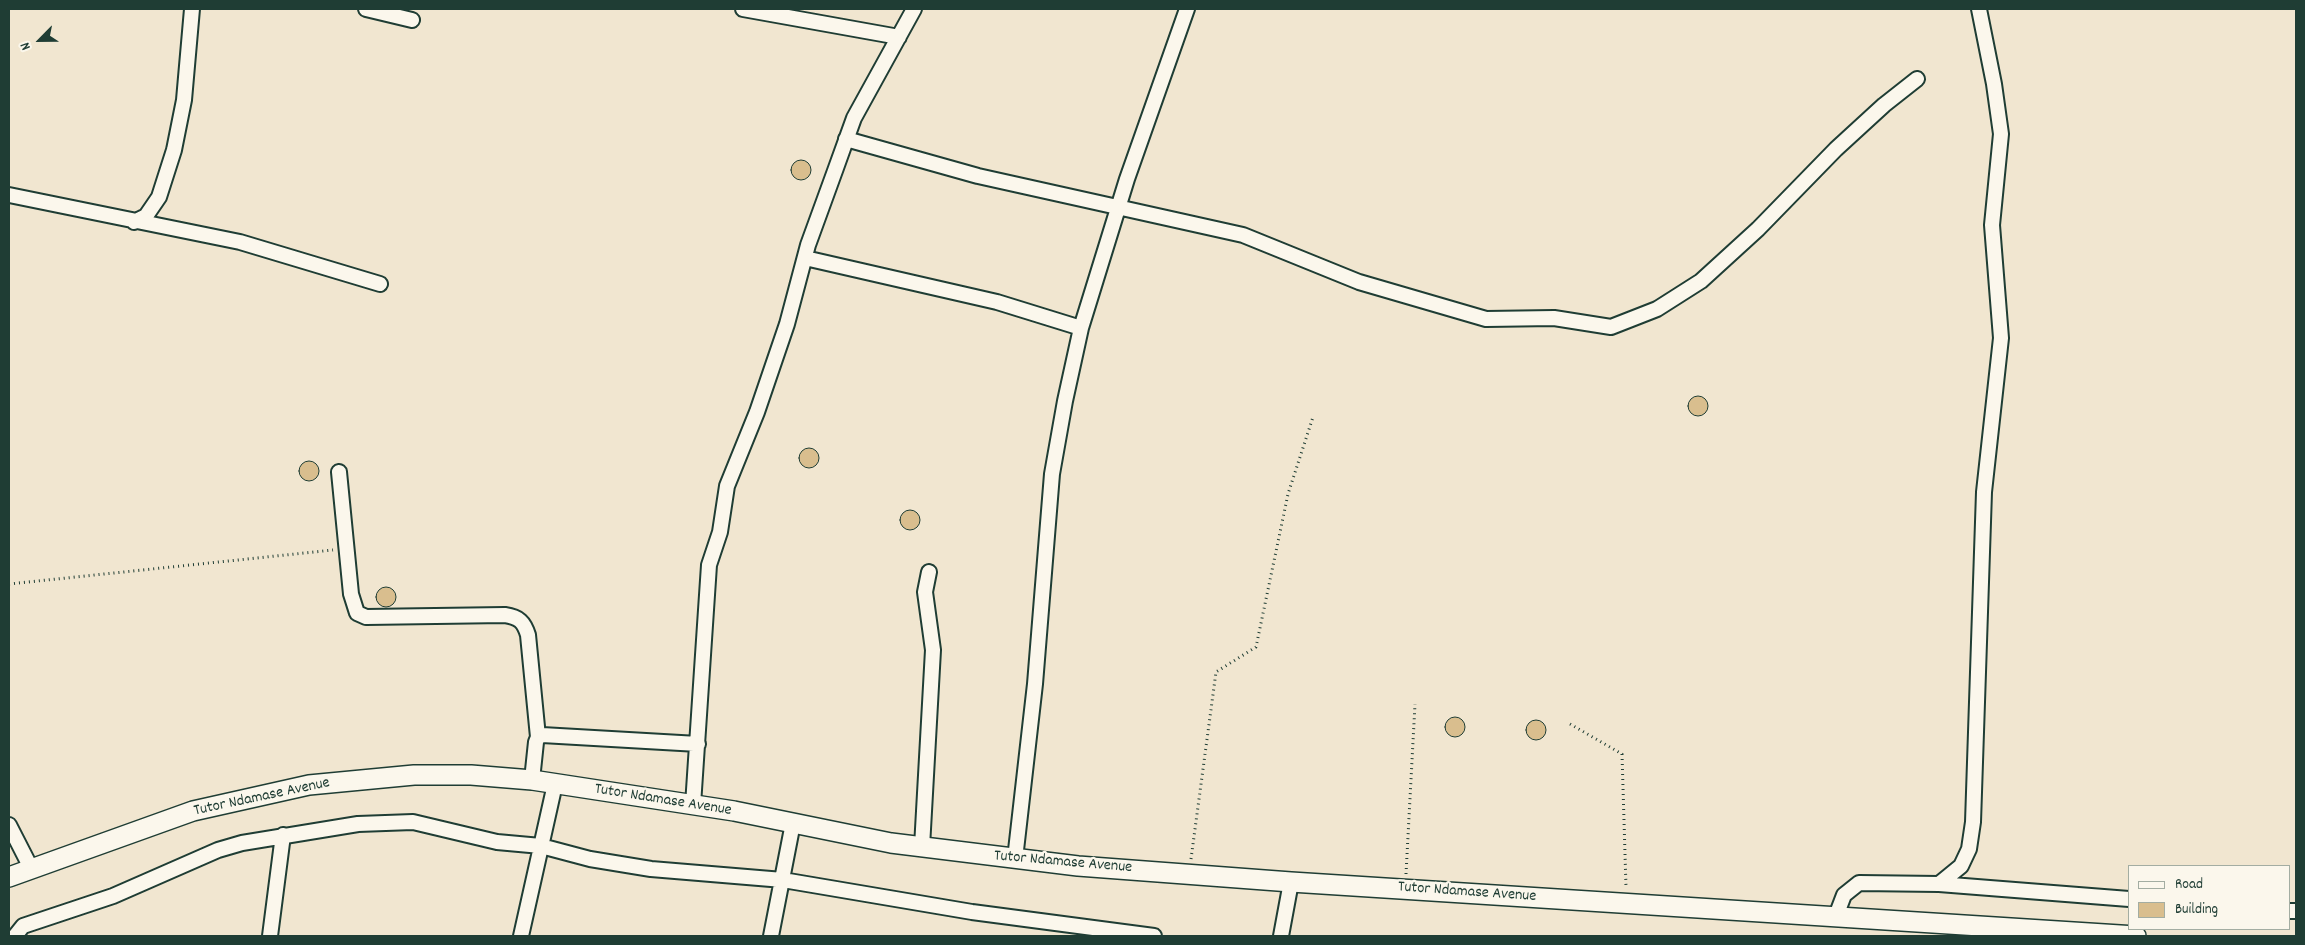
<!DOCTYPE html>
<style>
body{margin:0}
#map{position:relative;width:2305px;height:945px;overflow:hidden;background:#f1e6d0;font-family:Dekko,sans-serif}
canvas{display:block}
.frame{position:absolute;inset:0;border:10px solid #1f3d34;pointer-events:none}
.legend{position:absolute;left:2128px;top:865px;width:162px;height:65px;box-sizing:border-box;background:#fbf7ec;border:1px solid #a3ada2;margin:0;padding:6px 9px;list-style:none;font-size:15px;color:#1f3d34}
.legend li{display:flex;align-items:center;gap:10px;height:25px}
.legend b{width:25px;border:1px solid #a3ada2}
.north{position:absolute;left:15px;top:15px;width:50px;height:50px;-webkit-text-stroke:4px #fbf7ec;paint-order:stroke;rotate:247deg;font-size:14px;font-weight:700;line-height:20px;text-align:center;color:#1f3d34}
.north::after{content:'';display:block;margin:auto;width:18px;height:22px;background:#1f3d34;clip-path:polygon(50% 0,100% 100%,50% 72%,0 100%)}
</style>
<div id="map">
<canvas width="2305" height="945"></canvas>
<div class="frame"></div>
<ul class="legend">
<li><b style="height:6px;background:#fbf7ec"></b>Road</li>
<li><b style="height:14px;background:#d9be8e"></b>Building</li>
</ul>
<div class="north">N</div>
</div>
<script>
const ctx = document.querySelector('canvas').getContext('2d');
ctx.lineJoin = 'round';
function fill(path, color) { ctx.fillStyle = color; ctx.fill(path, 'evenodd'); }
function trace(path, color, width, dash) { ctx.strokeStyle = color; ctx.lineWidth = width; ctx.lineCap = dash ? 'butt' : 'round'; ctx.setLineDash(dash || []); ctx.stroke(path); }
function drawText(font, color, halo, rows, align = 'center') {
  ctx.font = font + ' Dekko,sans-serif'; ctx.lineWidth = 4.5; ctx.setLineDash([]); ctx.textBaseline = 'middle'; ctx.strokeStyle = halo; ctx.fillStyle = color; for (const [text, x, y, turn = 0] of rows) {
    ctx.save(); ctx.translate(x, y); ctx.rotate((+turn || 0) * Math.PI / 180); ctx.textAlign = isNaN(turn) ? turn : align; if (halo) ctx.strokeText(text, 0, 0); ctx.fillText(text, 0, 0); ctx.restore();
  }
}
const building = new Path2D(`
 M791 170a10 10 0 1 1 20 0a10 10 0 1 1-20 0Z
 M1688 406a10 10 0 1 1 20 0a10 10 0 1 1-20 0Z
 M799 458a10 10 0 1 1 20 0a10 10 0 1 1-20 0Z
 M299 471a10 10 0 1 1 20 0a10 10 0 1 1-20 0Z
 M900 520a10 10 0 1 1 20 0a10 10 0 1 1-20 0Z
 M376 597a10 10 0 1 1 20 0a10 10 0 1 1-20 0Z
 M1445 727a10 10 0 1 1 20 0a10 10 0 1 1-20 0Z
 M1526 730a10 10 0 1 1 20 0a10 10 0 1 1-20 0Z`);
fill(building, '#d9be8e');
trace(building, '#1f3d34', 1);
const street = new Path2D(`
 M 366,9 L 412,20
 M 743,9 L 899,37
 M 846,139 L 978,176 L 1243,235 L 1359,282 L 1486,319 L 1554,318 L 1611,327 L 1657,309 L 1701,281 L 1758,229 L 1836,149 L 1884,105 L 1917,79
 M 9,195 L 240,242 L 380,284
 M 134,222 L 146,216 L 159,197 L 174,150 L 184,100 L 192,9
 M 805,258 L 997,302 L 1081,328
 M 339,472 L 351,594 L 357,613 L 366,617 L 505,615 C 519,617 524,622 528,635 L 538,737
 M 532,780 L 536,742 L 538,737 L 542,735 L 698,744
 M 693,805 L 709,565 L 720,532 L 727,486 L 757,412 L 787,324 L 808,245 L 836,168 L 854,118 L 914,9
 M 9,825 L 31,868
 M 922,847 L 933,650 L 925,592 L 929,572
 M 1015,859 L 1035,684 L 1052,474 L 1065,401 L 1081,328 L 1127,179 L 1187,9
 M 1939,884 L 1961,866 L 1969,849 L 1973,822 L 1984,492 L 2001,338 L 1992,225 L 2001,134 L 1994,84 L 1979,9
 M 2289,911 L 2296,911
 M 1836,916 L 1844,895 L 1859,883 L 1939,884 L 2129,899
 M 15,936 L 23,926 L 113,896 L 218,850 L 242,843 L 358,824 L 413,822 L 497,842 L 541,846 L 590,859 L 651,869 L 783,880 L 972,912 L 1154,936
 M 270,936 L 283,835
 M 521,936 L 555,784
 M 771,936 L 793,823
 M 1281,936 L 1291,882`);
const secondary = new Path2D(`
 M 9,877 L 193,811 L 309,785 L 414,775 L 471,775 L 532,780 L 734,811 L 891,843 L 1078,866 L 1291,882 L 2136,936`);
trace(street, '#1f3d34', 18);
trace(secondary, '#1f3d34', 22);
trace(new Path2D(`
 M 9,584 L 333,550
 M 1570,724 L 1622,754 L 1626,887
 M 1191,859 L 1216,672 L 1256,647 L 1288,494 L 1313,417
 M 1406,874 L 1415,704`), '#1f3d34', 3, [1, 4]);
trace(street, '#fbf7ec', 14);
trace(secondary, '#fbf7ec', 19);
drawText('16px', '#1f3d34', '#fbf7ec', [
 ["Tutor Ndamase Avenue",262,798,-12],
 ["Tutor Ndamase Avenue",663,801,9],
 ["Tutor Ndamase Avenue",1063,863,5],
 ["Tutor Ndamase Avenue",1467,893,4]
]);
</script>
